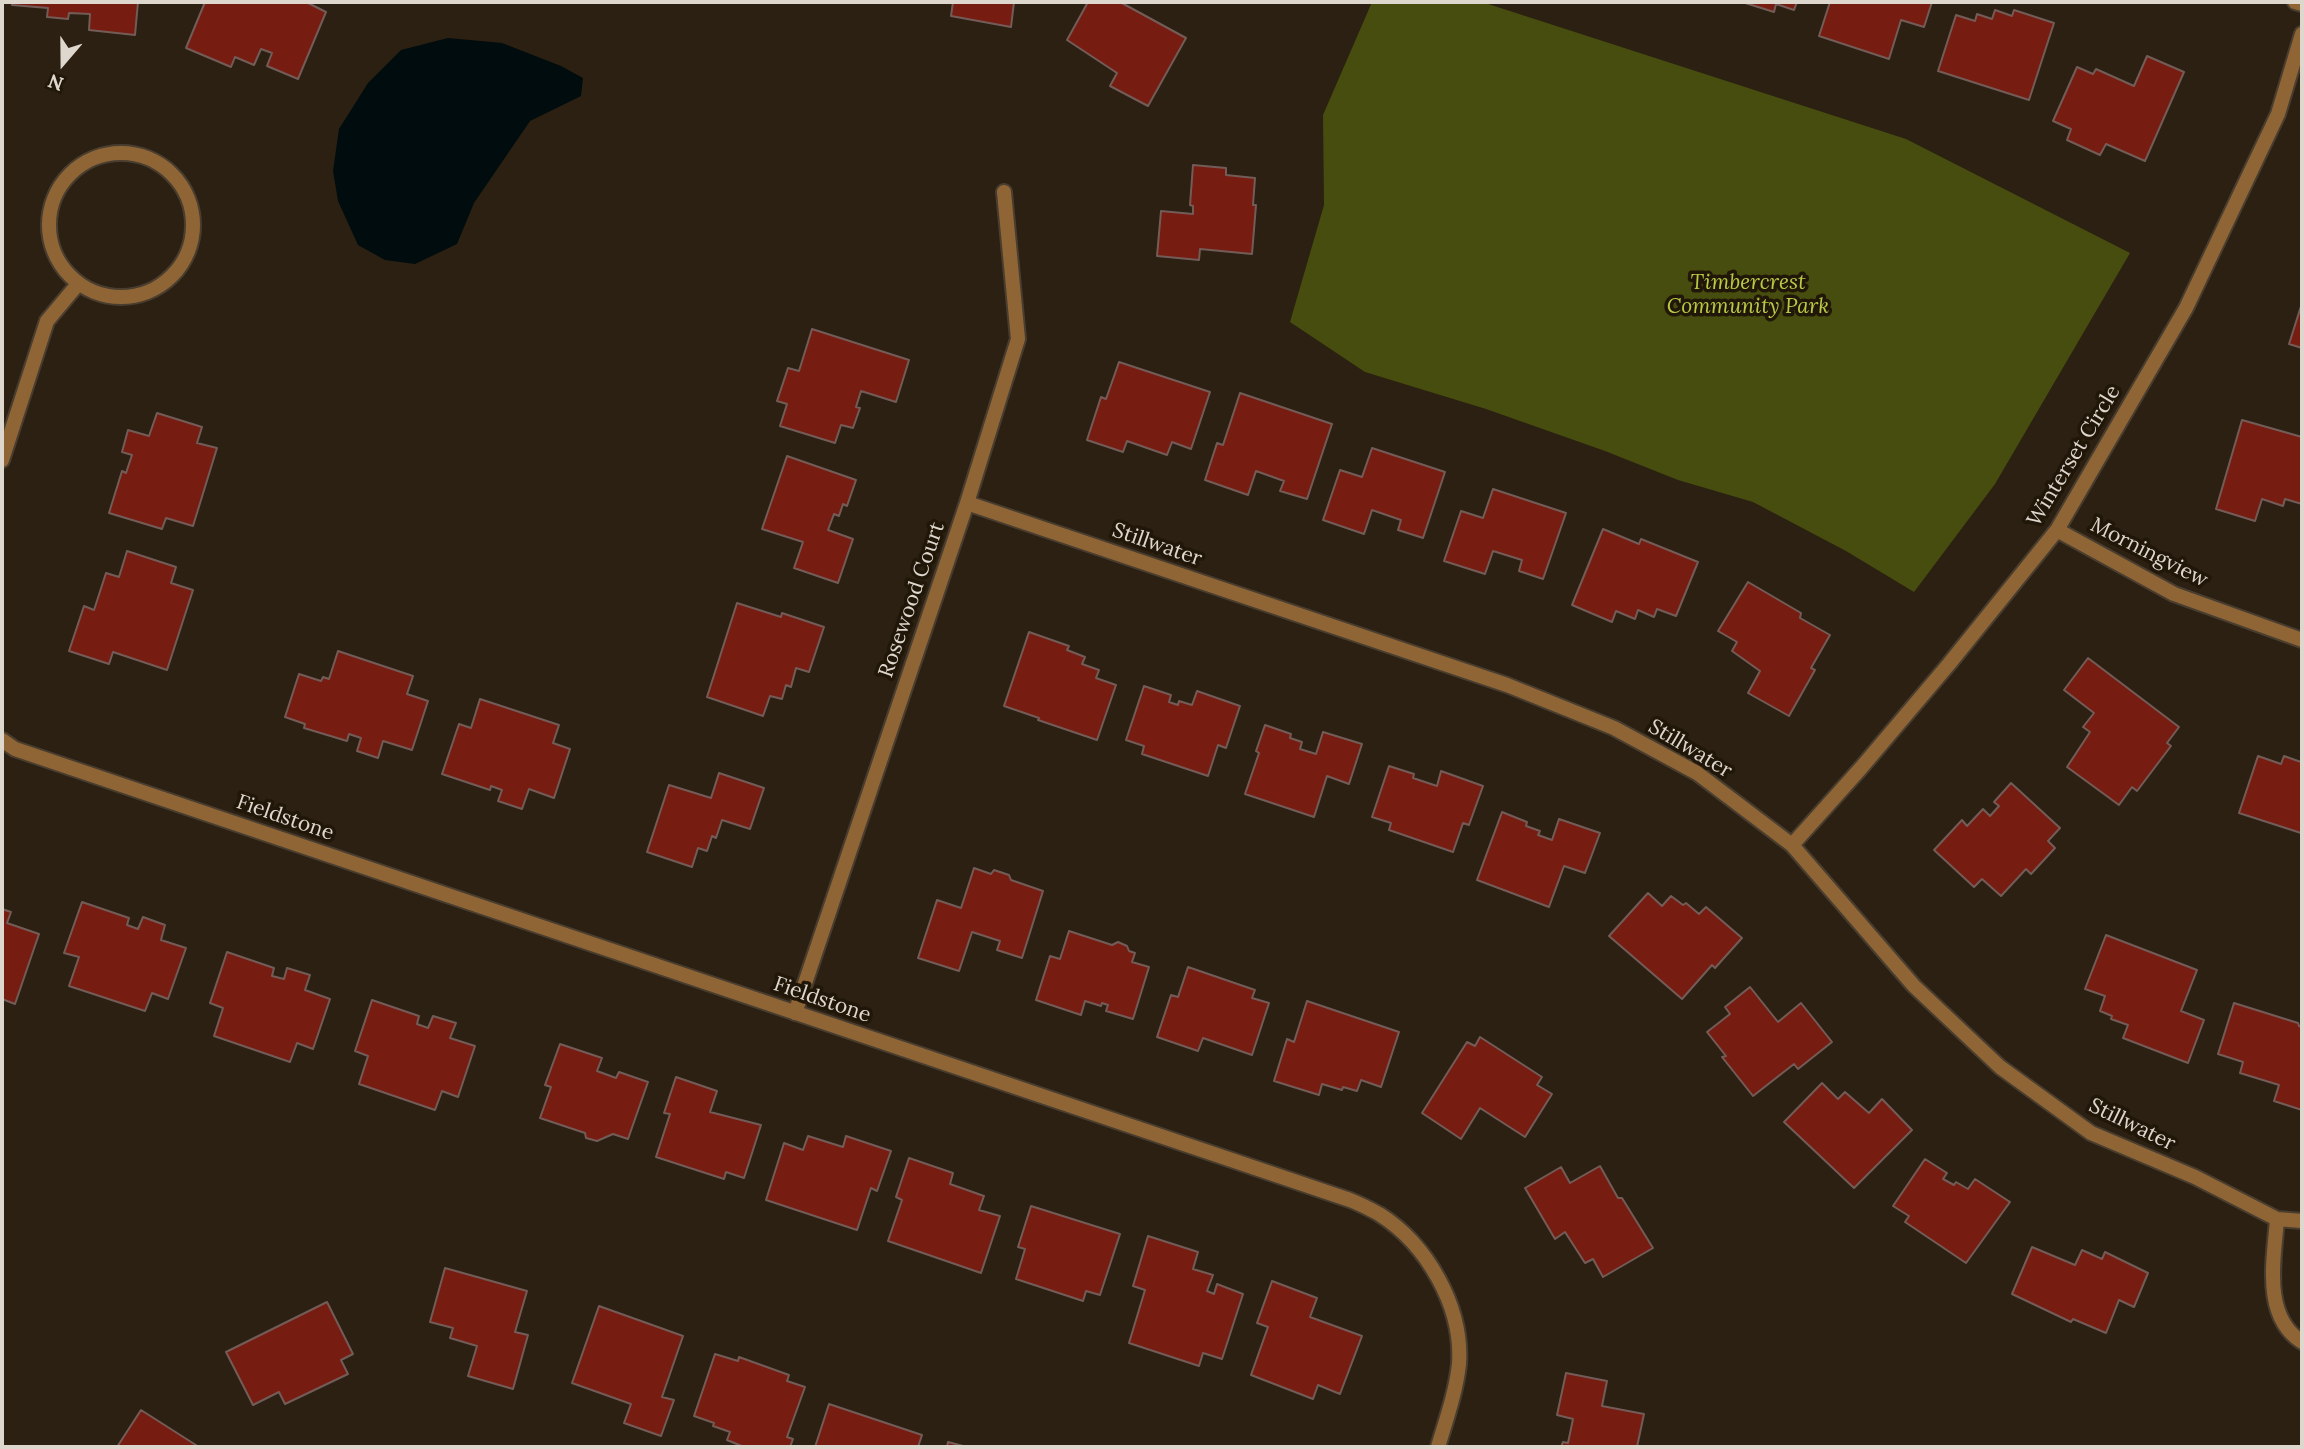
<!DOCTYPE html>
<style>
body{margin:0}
#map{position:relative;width:2304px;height:1449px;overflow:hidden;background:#2b2011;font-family:Lora,serif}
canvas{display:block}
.frame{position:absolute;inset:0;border:4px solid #ded7ce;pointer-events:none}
.north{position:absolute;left:28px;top:28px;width:70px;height:70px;-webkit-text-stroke:5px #211708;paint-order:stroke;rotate:200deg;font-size:19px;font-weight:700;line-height:28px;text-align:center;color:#ded7ce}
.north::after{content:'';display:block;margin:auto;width:24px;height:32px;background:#ded7ce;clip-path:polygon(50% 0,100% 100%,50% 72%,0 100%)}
</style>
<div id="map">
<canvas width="2304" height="1449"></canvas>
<div class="frame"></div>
<div class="north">N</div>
</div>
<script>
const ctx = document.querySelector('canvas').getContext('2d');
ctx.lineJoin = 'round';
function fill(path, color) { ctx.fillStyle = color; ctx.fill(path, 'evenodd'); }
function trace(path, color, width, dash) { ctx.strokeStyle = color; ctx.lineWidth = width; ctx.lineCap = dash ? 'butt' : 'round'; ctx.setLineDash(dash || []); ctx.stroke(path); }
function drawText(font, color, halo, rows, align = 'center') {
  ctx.font = font + ' Lora,serif'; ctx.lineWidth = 7; ctx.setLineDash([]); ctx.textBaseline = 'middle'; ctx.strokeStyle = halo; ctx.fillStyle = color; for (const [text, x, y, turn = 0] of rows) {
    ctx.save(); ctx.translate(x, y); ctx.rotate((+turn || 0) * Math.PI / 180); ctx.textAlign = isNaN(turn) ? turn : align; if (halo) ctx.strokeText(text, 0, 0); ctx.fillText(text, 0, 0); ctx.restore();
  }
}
fill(new Path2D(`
 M 1372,2 L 1482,2 L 1906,139 L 2130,253 L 1995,484 L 1914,592 L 1846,551 L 1753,502 L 1678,480 L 1605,451 L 1486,409 L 1365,372 L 1290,322 L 1324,205 L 1323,115 Z`), '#464d0f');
fill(new Path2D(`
 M 448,38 L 502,43 L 561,66 L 583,78 L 581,96 L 530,121 L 474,203 L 457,244 L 415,264 L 385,260 L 358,245 L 338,201 L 333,171 L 339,129 L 368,83 L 401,50 Z`), '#000c0e');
const building = new Path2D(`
 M 13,2 L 138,2 L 135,35 L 89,30 L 90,14 L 69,13 L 68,19 L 47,17 L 48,8 L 12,5 Z
 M 205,2 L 306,2 L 326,12 L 298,79 L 267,66 L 272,53 L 261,49 L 254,65 L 235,57 L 231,67 L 186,48 Z
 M 953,2 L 1014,2 L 1011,27 L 951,16 Z
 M 1088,2 L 1120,2 L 1186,38 L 1148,106 L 1110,86 L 1117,73 L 1067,40 Z
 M 1742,2 L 1797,2 L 1794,10 L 1776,4 L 1774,12 Z
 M 1830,2 L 1932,2 L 1924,27 L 1901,20 L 1889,59 L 1819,36 Z
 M 1995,10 L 2012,16 L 2014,10 L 2054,23 L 2029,100 L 1938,71 L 1956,15 L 1975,21 L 1977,14 L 1992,19 Z
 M 2147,56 L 2184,72 L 2145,161 L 2106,144 L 2100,155 L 2067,140 L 2071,129 L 2053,121 L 2077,67 L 2093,74 L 2096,69 L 2134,86 Z
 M 1193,165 L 1226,168 L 1226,175 L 1255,178 L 1253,205 L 1256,205 L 1252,254 L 1200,249 L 1199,260 L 1157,256 L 1161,211 L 1193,214 L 1193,206 L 1190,205 Z
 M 2302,303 L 2302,348 L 2289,344 Z
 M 812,329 L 909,360 L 896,402 L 861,391 L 856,407 L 860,408 L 853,428 L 841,425 L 835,443 L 780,426 L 787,404 L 777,401 L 788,368 L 799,371 Z
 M 1119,362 L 1210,392 L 1191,449 L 1172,442 L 1167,455 L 1127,441 L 1123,452 L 1087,440 L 1101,397 L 1106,399 Z
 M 1240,393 L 1332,424 L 1307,499 L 1280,491 L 1284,481 L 1256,471 L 1248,495 L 1205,480 L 1217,443 L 1223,445 Z
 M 157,413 L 202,427 L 197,443 L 217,448 L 193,526 L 166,518 L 162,529 L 109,513 L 122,471 L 126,473 L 132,455 L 122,452 L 128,430 L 149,436 Z
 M 2242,420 L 2302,437 L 2302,504 L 2285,499 L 2283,506 L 2262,499 L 2255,521 L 2216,509 Z
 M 1372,448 L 1445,472 L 1423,538 L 1398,530 L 1401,520 L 1372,510 L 1364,534 L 1323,520 L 1340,470 L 1362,477 Z
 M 787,456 L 856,480 L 847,506 L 843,504 L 839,516 L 834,514 L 828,530 L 853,539 L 838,583 L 794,568 L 803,542 L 762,529 Z
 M 1493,489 L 1566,513 L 1543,579 L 1519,571 L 1522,560 L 1493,551 L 1485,574 L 1444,561 L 1461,511 L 1483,518 Z
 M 1603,529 L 1639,544 L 1641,539 L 1698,562 L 1676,616 L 1657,609 L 1654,617 L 1638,610 L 1635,619 L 1616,611 L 1612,622 L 1572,605 Z
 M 127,551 L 176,567 L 171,583 L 193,590 L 167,670 L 113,652 L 109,664 L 69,651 L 84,606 L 94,610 L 106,573 L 119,577 Z
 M 1748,582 L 1801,613 L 1800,618 L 1830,635 L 1811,668 L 1815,670 L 1789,716 L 1748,693 L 1760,671 L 1732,651 L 1737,642 L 1718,631 Z
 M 737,603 L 781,617 L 782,613 L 824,627 L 809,672 L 796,668 L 791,687 L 786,685 L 782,699 L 770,696 L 763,716 L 707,697 Z
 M 1029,632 L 1069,646 L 1067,650 L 1085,657 L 1082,664 L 1099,670 L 1096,678 L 1116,685 L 1097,740 L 1038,720 L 1039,718 L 1004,706 Z
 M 338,651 L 413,676 L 407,694 L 428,701 L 412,750 L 383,741 L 378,758 L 357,751 L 361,738 L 349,734 L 347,741 L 304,728 L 305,724 L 285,717 L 299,674 L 321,681 L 323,677 L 329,679 Z
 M 2088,658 L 2179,727 L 2167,743 L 2171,746 L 2137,791 L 2132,787 L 2119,805 L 2067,767 L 2090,732 L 2083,727 L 2094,713 L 2064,690 Z
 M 1144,686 L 1171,695 L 1169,702 L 1178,705 L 1179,701 L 1192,705 L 1197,691 L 1240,706 L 1226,748 L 1218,745 L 1208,776 L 1142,754 L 1144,746 L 1126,740 Z
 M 480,699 L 559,725 L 553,743 L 570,749 L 554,798 L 529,789 L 522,809 L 498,801 L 502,790 L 491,786 L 490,790 L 442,774 L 459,724 L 471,728 Z
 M 1265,725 L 1291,734 L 1290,738 L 1302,742 L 1300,749 L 1316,754 L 1323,732 L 1362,744 L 1349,784 L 1327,776 L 1314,817 L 1245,794 L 1259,753 L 1256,751 Z
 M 2258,756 L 2281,764 L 2284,756 L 2301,762 L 2302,761 L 2301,833 L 2239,813 Z
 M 1389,766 L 1414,774 L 1413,778 L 1437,786 L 1441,771 L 1483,786 L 1469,825 L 1463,823 L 1453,852 L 1389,830 L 1391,823 L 1372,817 Z
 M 719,773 L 764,788 L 750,829 L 722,820 L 716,838 L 712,836 L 707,851 L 698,848 L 692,867 L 647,852 L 669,785 L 711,798 Z
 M 2011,783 L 2060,828 L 2048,841 L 2055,848 L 2031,874 L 2026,869 L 2001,896 L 1982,879 L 1974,887 L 1934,850 L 1962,820 L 1967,826 L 1983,809 L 1990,816 L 1999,806 L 1994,802 Z
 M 1502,812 L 1527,822 L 1526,826 L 1540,831 L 1538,835 L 1552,840 L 1559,819 L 1600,833 L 1585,873 L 1564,866 L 1549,907 L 1477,880 Z
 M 974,868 L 991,874 L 994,870 L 1009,875 L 1011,880 L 1043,891 L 1022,958 L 997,950 L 1000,941 L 972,932 L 959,971 L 918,958 L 937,900 L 961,908 Z
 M 1648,893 L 1662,906 L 1671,896 L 1683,905 L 1686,903 L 1699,914 L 1706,907 L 1742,938 L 1715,968 L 1712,965 L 1682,999 L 1609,936 Z
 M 82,902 L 129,918 L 127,925 L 138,929 L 143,917 L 165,925 L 161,940 L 186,948 L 168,999 L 152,993 L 145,1011 L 69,986 L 79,957 L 64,953 Z
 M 2,909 L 11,912 L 7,923 L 39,934 L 15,1004 L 2,999 Z
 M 1069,931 L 1112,945 L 1118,942 L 1127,946 L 1129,951 L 1135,953 L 1132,962 L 1149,967 L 1133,1019 L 1106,1011 L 1108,1005 L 1102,1003 L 1101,1006 L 1085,1001 L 1081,1015 L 1036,1000 L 1050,956 L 1060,959 Z
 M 2106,935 L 2197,970 L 2181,1011 L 2204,1020 L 2188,1063 L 2123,1038 L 2128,1025 L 2111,1019 L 2112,1016 L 2100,1011 L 2105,996 L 2085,989 Z
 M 227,952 L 274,968 L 272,976 L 284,979 L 287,968 L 310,975 L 305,990 L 330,999 L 313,1049 L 297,1043 L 290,1062 L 214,1036 L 223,1008 L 210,1003 Z
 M 1188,967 L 1255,990 L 1252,998 L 1269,1003 L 1252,1055 L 1203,1038 L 1198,1051 L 1157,1037 L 1171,995 L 1178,997 Z
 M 1750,987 L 1778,1022 L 1801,1003 L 1832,1042 L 1798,1069 L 1794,1064 L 1753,1096 L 1722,1057 L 1726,1056 L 1707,1032 L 1730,1014 L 1725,1007 Z
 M 372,1000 L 419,1016 L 417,1024 L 428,1028 L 433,1016 L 456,1023 L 450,1038 L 475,1046 L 458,1097 L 442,1091 L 435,1110 L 359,1084 L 368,1056 L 355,1051 Z
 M 1307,1001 L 1399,1032 L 1381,1087 L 1361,1080 L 1357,1091 L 1343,1087 L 1342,1090 L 1322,1084 L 1319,1095 L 1274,1081 L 1287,1039 L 1294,1042 Z
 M 2234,1003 L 2298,1023 L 2299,1026 L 2302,1027 L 2302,1110 L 2274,1101 L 2279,1085 L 2240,1073 L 2243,1062 L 2218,1054 Z
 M 1480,1037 L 1542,1077 L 1537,1085 L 1552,1094 L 1525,1137 L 1480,1108 L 1461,1139 L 1422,1113 L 1467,1042 L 1475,1046 Z
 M 560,1044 L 602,1058 L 597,1071 L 616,1078 L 619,1072 L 648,1082 L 628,1139 L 613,1134 L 597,1141 L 586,1138 L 585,1133 L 540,1118 L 551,1087 L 545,1085 Z
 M 676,1077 L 717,1091 L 710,1112 L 761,1125 L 744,1178 L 726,1172 L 724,1179 L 656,1157 L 670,1114 L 664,1113 Z
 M 1822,1083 L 1838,1099 L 1845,1092 L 1869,1113 L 1882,1099 L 1912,1130 L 1854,1188 L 1784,1122 Z
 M 808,1136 L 843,1147 L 846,1136 L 891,1151 L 877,1191 L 871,1188 L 857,1230 L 766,1200 L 784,1143 L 803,1150 Z
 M 909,1158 L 953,1173 L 950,1184 L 984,1196 L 979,1210 L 1000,1216 L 981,1273 L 888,1241 L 902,1200 L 896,1197 Z
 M 1925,1159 L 1947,1173 L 1943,1179 L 1954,1185 L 1956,1182 L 1968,1189 L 1975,1179 L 2010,1202 L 1966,1263 L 1905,1222 L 1909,1216 L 1893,1206 Z
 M 1600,1166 L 1618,1198 L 1622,1198 L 1653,1248 L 1603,1277 L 1593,1259 L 1585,1263 L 1565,1232 L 1555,1239 L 1525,1188 L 1561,1167 L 1570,1183 Z
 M 1031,1206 L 1120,1234 L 1100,1295 L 1086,1291 L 1083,1301 L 1016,1279 L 1025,1249 L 1018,1247 Z
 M 1148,1236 L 1198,1252 L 1193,1269 L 1213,1275 L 1207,1291 L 1214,1294 L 1217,1284 L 1243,1294 L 1222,1359 L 1203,1353 L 1199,1366 L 1129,1343 L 1145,1290 L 1133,1286 Z
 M 2032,1247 L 2075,1265 L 2082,1250 L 2102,1259 L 2105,1252 L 2148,1273 L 2134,1307 L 2119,1300 L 2106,1333 L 2073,1319 L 2071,1322 L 2012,1294 Z
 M 445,1268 L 527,1291 L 515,1332 L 528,1335 L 513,1389 L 468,1376 L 477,1346 L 450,1338 L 453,1328 L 430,1322 Z
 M 1272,1281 L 1317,1298 L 1310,1317 L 1362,1336 L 1340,1394 L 1318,1385 L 1313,1399 L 1251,1375 L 1268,1327 L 1257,1323 Z
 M 327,1302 L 353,1354 L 341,1360 L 348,1374 L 285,1404 L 279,1392 L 253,1405 L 226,1352 Z
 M 599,1306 L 683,1336 L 662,1397 L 674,1400 L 661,1436 L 624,1423 L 631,1404 L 572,1383 Z
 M 715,1354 L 738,1361 L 739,1357 L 789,1375 L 787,1381 L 805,1387 L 787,1437 L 793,1439 L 790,1447 L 744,1447 L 727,1440 L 730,1432 L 713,1426 L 714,1423 L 694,1416 Z
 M 1566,1373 L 1607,1381 L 1602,1406 L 1644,1414 L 1637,1447 L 1561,1447 L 1563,1442 L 1568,1443 L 1573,1419 L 1557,1415 Z
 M 829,1404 L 922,1435 L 918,1447 L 815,1447 Z
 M 141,1410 L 199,1447 L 117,1447 Z
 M 948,1442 L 967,1447 L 947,1447 Z`);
fill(building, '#771c11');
trace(building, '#735c58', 2);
const minor = new Path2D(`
 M 2295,2 L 2302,4
 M49 225a72 72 0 1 1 144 0a72 72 0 1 1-144 0Z
 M 2,460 L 47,321 L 78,284
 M 967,503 L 1507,685 L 1614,728 L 1697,773 L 1792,845 L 1914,986 L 2000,1067 L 2091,1133 L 2195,1177 L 2277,1219
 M 2057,530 L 2174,594 L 2302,640
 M 2,740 L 15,749 L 1350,1200 C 1360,1204 1370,1209 1379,1214 C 1427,1244 1463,1307 1459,1364 C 1456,1392 1446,1420 1438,1447
 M 1792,845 L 1861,768 L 1949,664 L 2057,530 L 2186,308 L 2278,114 L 2302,34
 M 795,1013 L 967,503 L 1018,339 L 1004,192
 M 2302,1221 L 2277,1219 C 2274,1260 2262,1316 2302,1342`);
trace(minor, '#483d2f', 18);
trace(minor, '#8f6535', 14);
drawText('italic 21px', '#b9ca44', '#211708', [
 ["Timbercrest",1748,283],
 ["Community Park",1748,307]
]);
drawText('21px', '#ded7ce', '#211708', [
 ["Winterset Circle",2074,456,-59],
 ["Stillwater",1157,545,19],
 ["Morningview",2149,553,27],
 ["Rosewood Court",912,600,-71],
 ["Stillwater",1690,749,31],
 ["Fieldstone",285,818,19],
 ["Fieldstone",822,1000,19],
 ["Stillwater",2132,1125,26]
]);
</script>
